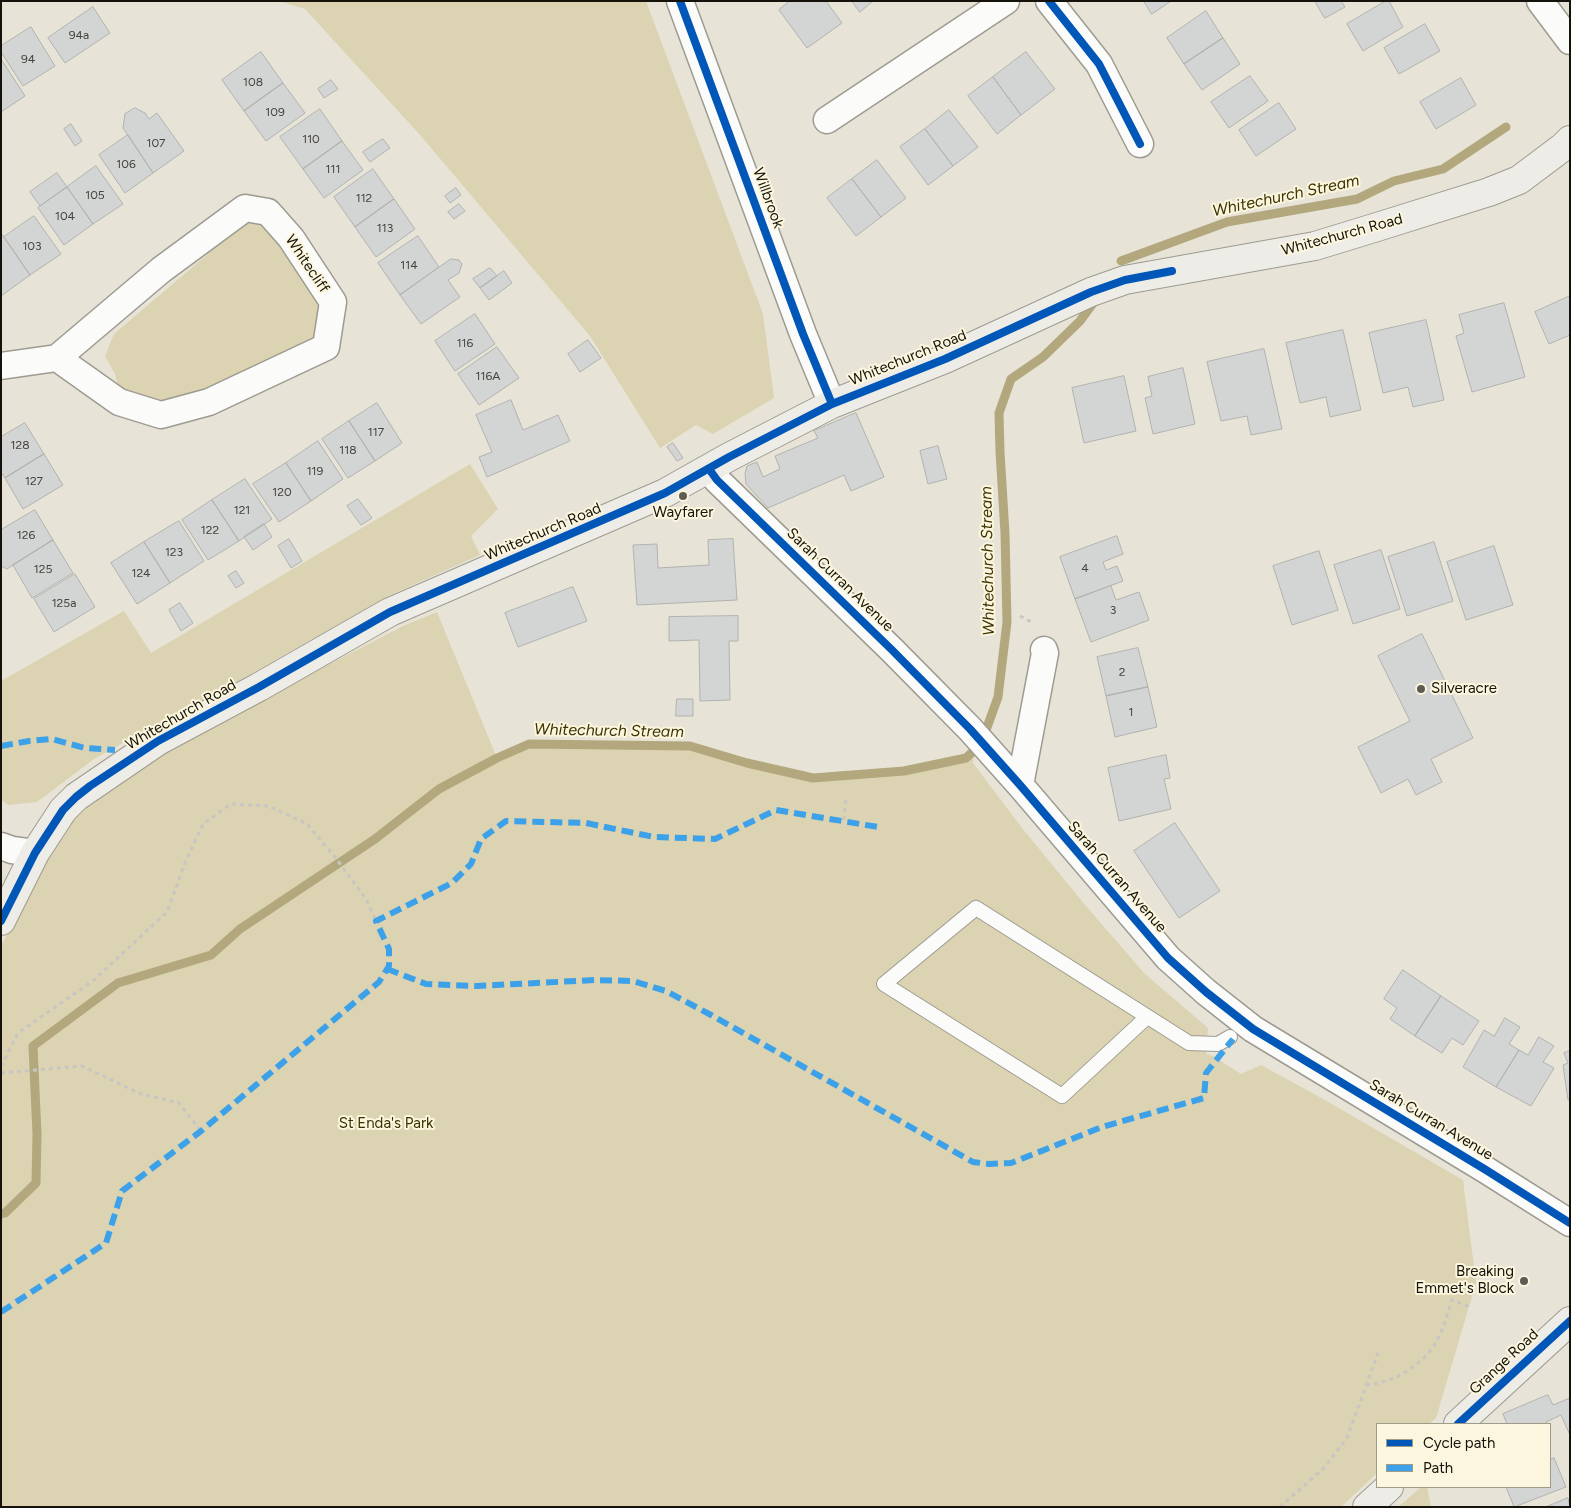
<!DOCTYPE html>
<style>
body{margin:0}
#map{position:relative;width:1571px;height:1508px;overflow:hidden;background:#e7e4d7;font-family:Figtree,sans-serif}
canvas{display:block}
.frame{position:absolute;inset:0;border:2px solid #14120a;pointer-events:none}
.legend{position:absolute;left:1376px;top:1423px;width:175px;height:65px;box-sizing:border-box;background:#fbf6dd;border:1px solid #9f9b89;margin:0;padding:6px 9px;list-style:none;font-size:15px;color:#14120a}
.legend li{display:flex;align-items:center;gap:10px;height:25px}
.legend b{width:25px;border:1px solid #9f9b89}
</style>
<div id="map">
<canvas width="1571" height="1508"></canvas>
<div class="frame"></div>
<ul class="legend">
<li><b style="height:6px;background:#0057b8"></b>Cycle path</li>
<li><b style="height:6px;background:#3da1e9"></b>Path</li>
</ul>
</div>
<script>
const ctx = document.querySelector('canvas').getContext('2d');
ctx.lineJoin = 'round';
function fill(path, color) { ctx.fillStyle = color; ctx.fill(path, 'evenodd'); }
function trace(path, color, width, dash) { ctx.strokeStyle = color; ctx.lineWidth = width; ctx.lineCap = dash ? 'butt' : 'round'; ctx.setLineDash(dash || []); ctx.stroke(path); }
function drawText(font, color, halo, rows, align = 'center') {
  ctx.font = font + ' Figtree,sans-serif'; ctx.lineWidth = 4; ctx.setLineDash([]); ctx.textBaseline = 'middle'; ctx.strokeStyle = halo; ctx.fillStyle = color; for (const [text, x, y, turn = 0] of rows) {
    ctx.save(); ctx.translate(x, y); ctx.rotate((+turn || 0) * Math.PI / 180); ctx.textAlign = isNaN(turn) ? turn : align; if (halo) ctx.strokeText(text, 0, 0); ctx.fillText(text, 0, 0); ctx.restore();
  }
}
fill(new Path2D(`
 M 279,1 L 646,1 L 763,314 L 774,398 L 713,434 L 696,425 L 660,448 L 590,336 L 421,136 L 305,9 Z
 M 259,220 L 270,230 L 311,289 L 320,307 L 320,321 L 313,340 L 238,375 L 186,398 L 157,401 L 129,393 L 118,386 L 115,374 L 105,356 L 114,334 L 242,225 Z
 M 470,464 L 498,509 L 471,536 L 480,555 L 388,596 L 247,676 L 146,730 L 94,759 L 37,802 L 8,805 L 1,800 L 1,681 L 124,611 L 151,653 Z
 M 437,612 L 497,758 L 529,744 L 690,746 L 813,781 L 902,774 L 965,761 L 974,754 L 973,763 L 1022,828 L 1086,906 L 1144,973 L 1208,1028 L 1206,1054 L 1213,1056 L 1241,1074 L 1261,1065 L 1325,1100 L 1463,1180 L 1476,1283 L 1436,1418 L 1429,1424 L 1377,1424 L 1377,1473 L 1341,1507 L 1,1507 L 1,946 L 61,832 L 72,817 L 133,770 L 218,722 L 403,626 Z
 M 1421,1487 L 1427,1487 L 1431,1507 L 1398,1507 Z`), '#dbd3b1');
trace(new Path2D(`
 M 1121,261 L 1227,222 L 1357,199 L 1394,181 L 1443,169 L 1506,127
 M 1,1214 L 5,1213 L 36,1183 L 37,1134 L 33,1046 L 118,983 L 211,955 L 240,929 L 375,839 L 439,789 L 497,758 L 529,744 L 690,746 L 747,763 L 813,778 L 904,771 L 966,758 L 981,744 L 998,697 L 1007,622 L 1005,533 L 1000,452 L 999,413 L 1011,379 L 1043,357 L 1080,321 L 1096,299`), '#b3a87d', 9);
const building = new Path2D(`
 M 790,1 L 826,1 L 842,23 L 807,48 L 779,10 Z
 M 852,1 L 873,1 L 860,12 Z
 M 1144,1 L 1171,1 L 1152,14 Z
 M 1315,1 L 1341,1 L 1345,7 L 1325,18 Z
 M 1386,1 L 1389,1 L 1403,27 L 1363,51 L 1347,24 Z
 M 93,7 L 110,33 L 65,63 L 48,38 Z
 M 1206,11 L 1223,38 L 1184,64 L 1167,38 Z
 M 1425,24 L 1440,51 L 1399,74 L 1384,48 Z
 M 31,27 L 55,66 L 23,86 L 1,52 L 1,46 Z
 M 1223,38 L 1240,64 L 1202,90 L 1184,64 Z
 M 261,52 L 283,83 L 244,111 L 222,80 Z
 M 1026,52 L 1055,89 L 1021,115 L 993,77 Z
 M 1,59 L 25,96 L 1,112 Z
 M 1250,76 L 1268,101 L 1229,128 L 1211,102 Z
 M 993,77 L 1021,115 L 997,134 L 968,96 Z
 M 1461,78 L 1476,105 L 1436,129 L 1420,102 Z
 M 331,80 L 338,89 L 324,98 L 318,89 Z
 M 283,83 L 305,113 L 266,141 L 244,111 Z
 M 1279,103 L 1296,129 L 1256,156 L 1239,130 Z
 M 135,108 L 145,113 L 149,119 L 157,113 L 184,151 L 153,173 L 123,128 L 125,114 Z
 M 320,109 L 342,141 L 303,169 L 280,137 Z
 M 949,110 L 978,147 L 953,166 L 925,129 Z
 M 71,124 L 82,141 L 75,146 L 64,129 Z
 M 925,129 L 953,166 L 928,185 L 900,147 Z
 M 128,135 L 153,173 L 125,193 L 99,155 Z
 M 383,139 L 390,148 L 370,162 L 363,152 Z
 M 342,141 L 363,170 L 324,198 L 303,169 Z
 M 877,160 L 906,198 L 881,217 L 852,179 Z
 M 96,166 L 123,204 L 93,224 L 67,187 Z
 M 373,169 L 394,199 L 355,227 L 334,197 Z
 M 57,173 L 67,187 L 40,206 L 30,192 Z
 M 852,179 L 881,217 L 856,236 L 827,198 Z
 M 67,187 L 93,224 L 64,245 L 38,208 Z
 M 456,188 L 461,195 L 450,203 L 445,196 Z
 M 394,199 L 415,229 L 376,257 L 355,227 Z
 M 459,204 L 465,211 L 454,219 L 448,212 Z
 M 34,216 L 61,254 L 30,275 L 4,237 Z
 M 1,233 L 30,275 L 1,296 Z
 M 418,236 L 439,267 L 400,295 L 378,263 Z
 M 451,259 L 459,260 L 462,264 L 459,273 L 448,280 L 460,297 L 421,324 L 400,295 Z
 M 490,268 L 497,276 L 480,288 L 473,279 Z
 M 504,271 L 512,283 L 489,300 L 480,288 Z
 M 1570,296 L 1570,335 L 1549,344 L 1535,312 Z
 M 1504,303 L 1525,377 L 1472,392 L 1456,336 L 1464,333 L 1459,315 Z
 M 475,314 L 495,344 L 455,371 L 435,341 Z
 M 1426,320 L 1444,400 L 1413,407 L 1408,387 L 1383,393 L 1369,333 Z
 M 1343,330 L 1361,410 L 1330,417 L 1326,397 L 1300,403 L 1286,343 Z
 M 588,340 L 601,358 L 580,372 L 568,354 Z
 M 497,347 L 519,378 L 479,405 L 458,374 Z
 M 1264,349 L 1282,429 L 1251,435 L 1247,416 L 1221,421 L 1207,362 Z
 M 1183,368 L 1195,424 L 1153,434 L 1145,398 L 1152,396 L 1148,377 Z
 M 1124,376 L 1136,431 L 1084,443 L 1072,388 Z
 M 511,400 L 523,430 L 558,415 L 570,441 L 487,477 L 479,457 L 492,452 L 476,415 Z
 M 377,403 L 402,443 L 375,461 L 349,421 Z
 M 856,413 L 884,477 L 851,491 L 844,475 L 768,508 L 746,484 L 745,474 L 747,466 L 757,462 L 763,477 L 780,469 L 775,456 L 818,438 L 814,431 Z
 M 349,421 L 375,461 L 348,478 L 322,439 Z
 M 25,423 L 44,454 L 5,478 L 1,472 L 1,437 Z
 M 318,441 L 343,479 L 311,501 L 286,463 Z
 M 673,443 L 683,458 L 677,461 L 667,447 Z
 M 938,446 L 947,479 L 928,484 L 920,451 Z
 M 44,454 L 63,485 L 23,509 L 5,478 Z
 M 286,463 L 311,501 L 279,522 L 253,484 Z
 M 245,479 L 272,519 L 239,541 L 212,500 Z
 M 358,499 L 372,518 L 361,525 L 347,506 Z
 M 212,500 L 239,541 L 208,560 L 182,520 Z
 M 35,510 L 53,540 L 7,569 L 1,566 L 1,530 Z
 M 179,521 L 204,561 L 170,583 L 144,542 Z
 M 264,524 L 272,537 L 253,550 L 244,537 Z
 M 1117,536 L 1123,554 L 1103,562 L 1106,570 L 1117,566 L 1123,581 L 1075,599 L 1060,557 Z
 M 289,539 L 302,561 L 291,568 L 278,546 Z
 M 733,539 L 737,600 L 637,605 L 633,545 L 657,544 L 658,568 L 709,565 L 708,540 Z
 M 53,540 L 73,573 L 32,598 L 13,565 Z
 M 144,542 L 170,583 L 137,604 L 111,563 Z
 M 1434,542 L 1453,601 L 1407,616 L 1388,557 Z
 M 1494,546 L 1513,605 L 1466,620 L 1447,562 Z
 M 1381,550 L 1400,609 L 1353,624 L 1334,565 Z
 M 1319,551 L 1338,610 L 1292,625 L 1273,566 Z
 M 236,571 L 244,583 L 236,588 L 228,576 Z
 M 75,574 L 95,607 L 54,632 L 34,599 Z
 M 1111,586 L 1116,600 L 1139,592 L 1149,620 L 1091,642 L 1075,599 Z
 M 573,587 L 587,621 L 518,647 L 505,613 Z
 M 180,603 L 193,623 L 181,631 L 169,610 Z
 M 738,616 L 738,641 L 729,641 L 730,700 L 700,701 L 699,640 L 669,641 L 669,617 Z
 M 1422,634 L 1473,738 L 1431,759 L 1442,782 L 1416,795 L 1408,779 L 1381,793 L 1358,747 L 1410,721 L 1378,656 Z
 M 1138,648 L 1148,687 L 1106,696 L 1097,657 Z
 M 1148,687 L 1157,727 L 1115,737 L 1106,696 Z
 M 677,699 L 693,699 L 693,716 L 676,716 Z
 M 1166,755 L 1170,778 L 1164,779 L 1171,809 L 1119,821 L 1108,768 Z
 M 1175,823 L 1220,891 L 1179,918 L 1134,851 Z
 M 1403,970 L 1441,996 L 1415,1036 L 1390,1019 L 1397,1008 L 1384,999 Z
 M 1441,996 L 1479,1021 L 1463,1045 L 1452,1038 L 1442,1053 L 1415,1036 Z
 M 1505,1018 L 1520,1027 L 1509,1044 L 1519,1050 L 1496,1087 L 1463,1067 L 1484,1030 L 1494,1036 Z
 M 1539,1037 L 1554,1046 L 1543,1062 L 1554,1068 L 1531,1106 L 1496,1087 L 1519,1050 L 1528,1055 Z
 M 1570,1051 L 1570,1100 L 1568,1100 L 1563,1065 L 1568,1063 L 1564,1053 Z
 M 1548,1395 L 1553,1405 L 1570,1398 L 1570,1435 L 1561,1415 L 1546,1422 L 1547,1424 L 1507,1424 L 1503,1414 Z
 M 1554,1458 L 1566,1487 L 1514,1507 L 1506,1487 L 1550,1487 L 1550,1460 Z
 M 1568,1498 L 1570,1507 L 1546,1507 Z`);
fill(building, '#d2d5d3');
trace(building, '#b0b2af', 1);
const lane = new Path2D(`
 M 1147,1017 L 1062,1096 L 884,984 L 976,908 L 1189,1043 L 1218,1044 L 1230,1037`);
const street = new Path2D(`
 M 680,1 L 803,334 L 832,404
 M 1049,1 L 1099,64 L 1140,144
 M 1540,1 L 1570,41
 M 827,120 L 1006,1
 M 1,366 L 57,358 L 161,270 L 245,208 L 268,212 L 291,238 L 333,302 L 326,347 L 209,402 L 161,415 L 119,402 L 57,358
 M 709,469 L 717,480 L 892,650 L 970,729 L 1020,785 L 1168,958 L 1206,992 L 1253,1029 L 1486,1170 L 1570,1223
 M 1020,785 L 1045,653 L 1044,650
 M 1,846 L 12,850 L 35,853`);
const secondary = new Path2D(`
 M 1,921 L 35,853 L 63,810 L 76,797 L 158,741 L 259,687 L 390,612 L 665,493 L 729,457 L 832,404 L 945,359 L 1091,292 L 1125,280 L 1315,246 L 1377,227 L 1489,192 L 1519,180 L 1563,147 L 1570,140
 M 1458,1424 L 1570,1321
 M 1367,1507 L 1389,1487`);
trace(lane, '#9d9b91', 16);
trace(street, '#9d9b91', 29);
trace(secondary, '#9d9b91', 30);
trace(new Path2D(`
 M 1020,616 L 1033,623
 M 844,820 L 846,796
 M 1,1066 L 18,1033 L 94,980 L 167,912 L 185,863 L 203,824 L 231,804 L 268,806 L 306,823 L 335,857 L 366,899 L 376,921
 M 1,1073 L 82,1066 L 141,1094 L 179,1103 L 201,1131
 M 1366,1385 C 1393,1383 1420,1367 1435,1344 C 1443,1332 1447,1314 1452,1300 L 1470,1307
 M 1280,1507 L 1324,1468 L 1347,1438 L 1378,1353`), '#c8c6c2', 3, [4, 4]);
trace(lane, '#fbfbf9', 14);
trace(street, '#fbfbf9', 26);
trace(secondary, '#eeece7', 28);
trace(new Path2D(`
 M 1,746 L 29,741 L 52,739 L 85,748 L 115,750
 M 387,969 L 426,984 L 477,986 L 595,980 L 633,981 L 666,991 L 711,1015 L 973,1162 L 989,1164 L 1011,1163 L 1102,1127 L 1204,1098 L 1206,1073 L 1233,1039
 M 1,1312 L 106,1243 L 122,1191 L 201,1131 L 379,982 L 389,966 L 389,949 L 376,921 L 452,883 L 471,864 L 481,839 L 506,821 L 586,823 L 654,837 L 715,839 L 776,810 L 878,827`), '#3da1e9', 6, [12, 6]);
trace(new Path2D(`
 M 680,1 L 803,334 L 832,404
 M 1049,1 L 1099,64 L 1140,144
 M 709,469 L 717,480 L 892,650 L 970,729 L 1020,785 L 1168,958 L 1206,992 L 1253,1029 L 1486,1170 L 1570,1223
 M 1,921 L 35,853 L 63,810 L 76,797 L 90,786 L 158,741 L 259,687 L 390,612 L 665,493 L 729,457 L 832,404 L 945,359 L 1091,292 L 1125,280 L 1172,271
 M 1458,1424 L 1570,1321`), '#0057b8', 8);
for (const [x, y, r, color] of [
 [683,496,5,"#5e5c52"],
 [1421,689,5,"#5e5c52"],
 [1524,1281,5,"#5e5c52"]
]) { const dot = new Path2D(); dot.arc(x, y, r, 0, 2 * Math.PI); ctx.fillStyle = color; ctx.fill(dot); trace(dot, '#fbf6dd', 2); }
drawText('12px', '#44433c', null, [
 ["94a",79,35],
 ["94",28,59],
 ["108",253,82],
 ["109",275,112],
 ["110",311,139],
 ["107",156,143],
 ["106",126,164],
 ["111",333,169],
 ["105",95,195],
 ["112",364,198],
 ["104",65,216],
 ["113",385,228],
 ["103",32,246],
 ["114",409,265],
 ["116",465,343],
 ["116A",488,376],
 ["117",376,432],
 ["128",20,445],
 ["118",348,450],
 ["119",315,471],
 ["127",34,481],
 ["120",282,492],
 ["121",242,510],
 ["122",210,530],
 ["126",26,535],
 ["123",174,552],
 ["4",1085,568],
 ["125",43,569],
 ["124",141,573],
 ["125a",64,603],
 ["3",1113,610],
 ["2",1122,672],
 ["1",1131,712]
]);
drawText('15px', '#14120a', '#fbf6dd', [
 ["Willbrook",768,198,70],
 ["Whitechurch Road",1342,235,-15],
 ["Whitecliff",307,264,56],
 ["Whitechurch Road",908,358,-22],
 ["Whitechurch Road",543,532,-23],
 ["Sarah Curran Avenue",840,580,44],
 ["Whitechurch Road",181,715,-30],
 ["Sarah Curran Avenue",1117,877,49],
 ["Sarah Curran Avenue",1431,1120,31],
 ["Grange Road",1504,1362,-43]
]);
drawText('15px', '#14120a', '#fbf6dd', [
 ["Wayfarer",683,513],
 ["Silveracre",1431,689,"left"],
 ["Breaking",1514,1272,"right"],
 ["Emmet's Block",1514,1289,"right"]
]);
drawText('15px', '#3b3100', '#fbf6dd', [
 ["St Enda's Park",386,1124]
]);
drawText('italic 16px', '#3e3302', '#fbf6dd', [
 ["Whitechurch Stream",1286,196,-12],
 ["Whitechurch Stream",988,561,-91],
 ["Whitechurch Stream",609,731,1]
]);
</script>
